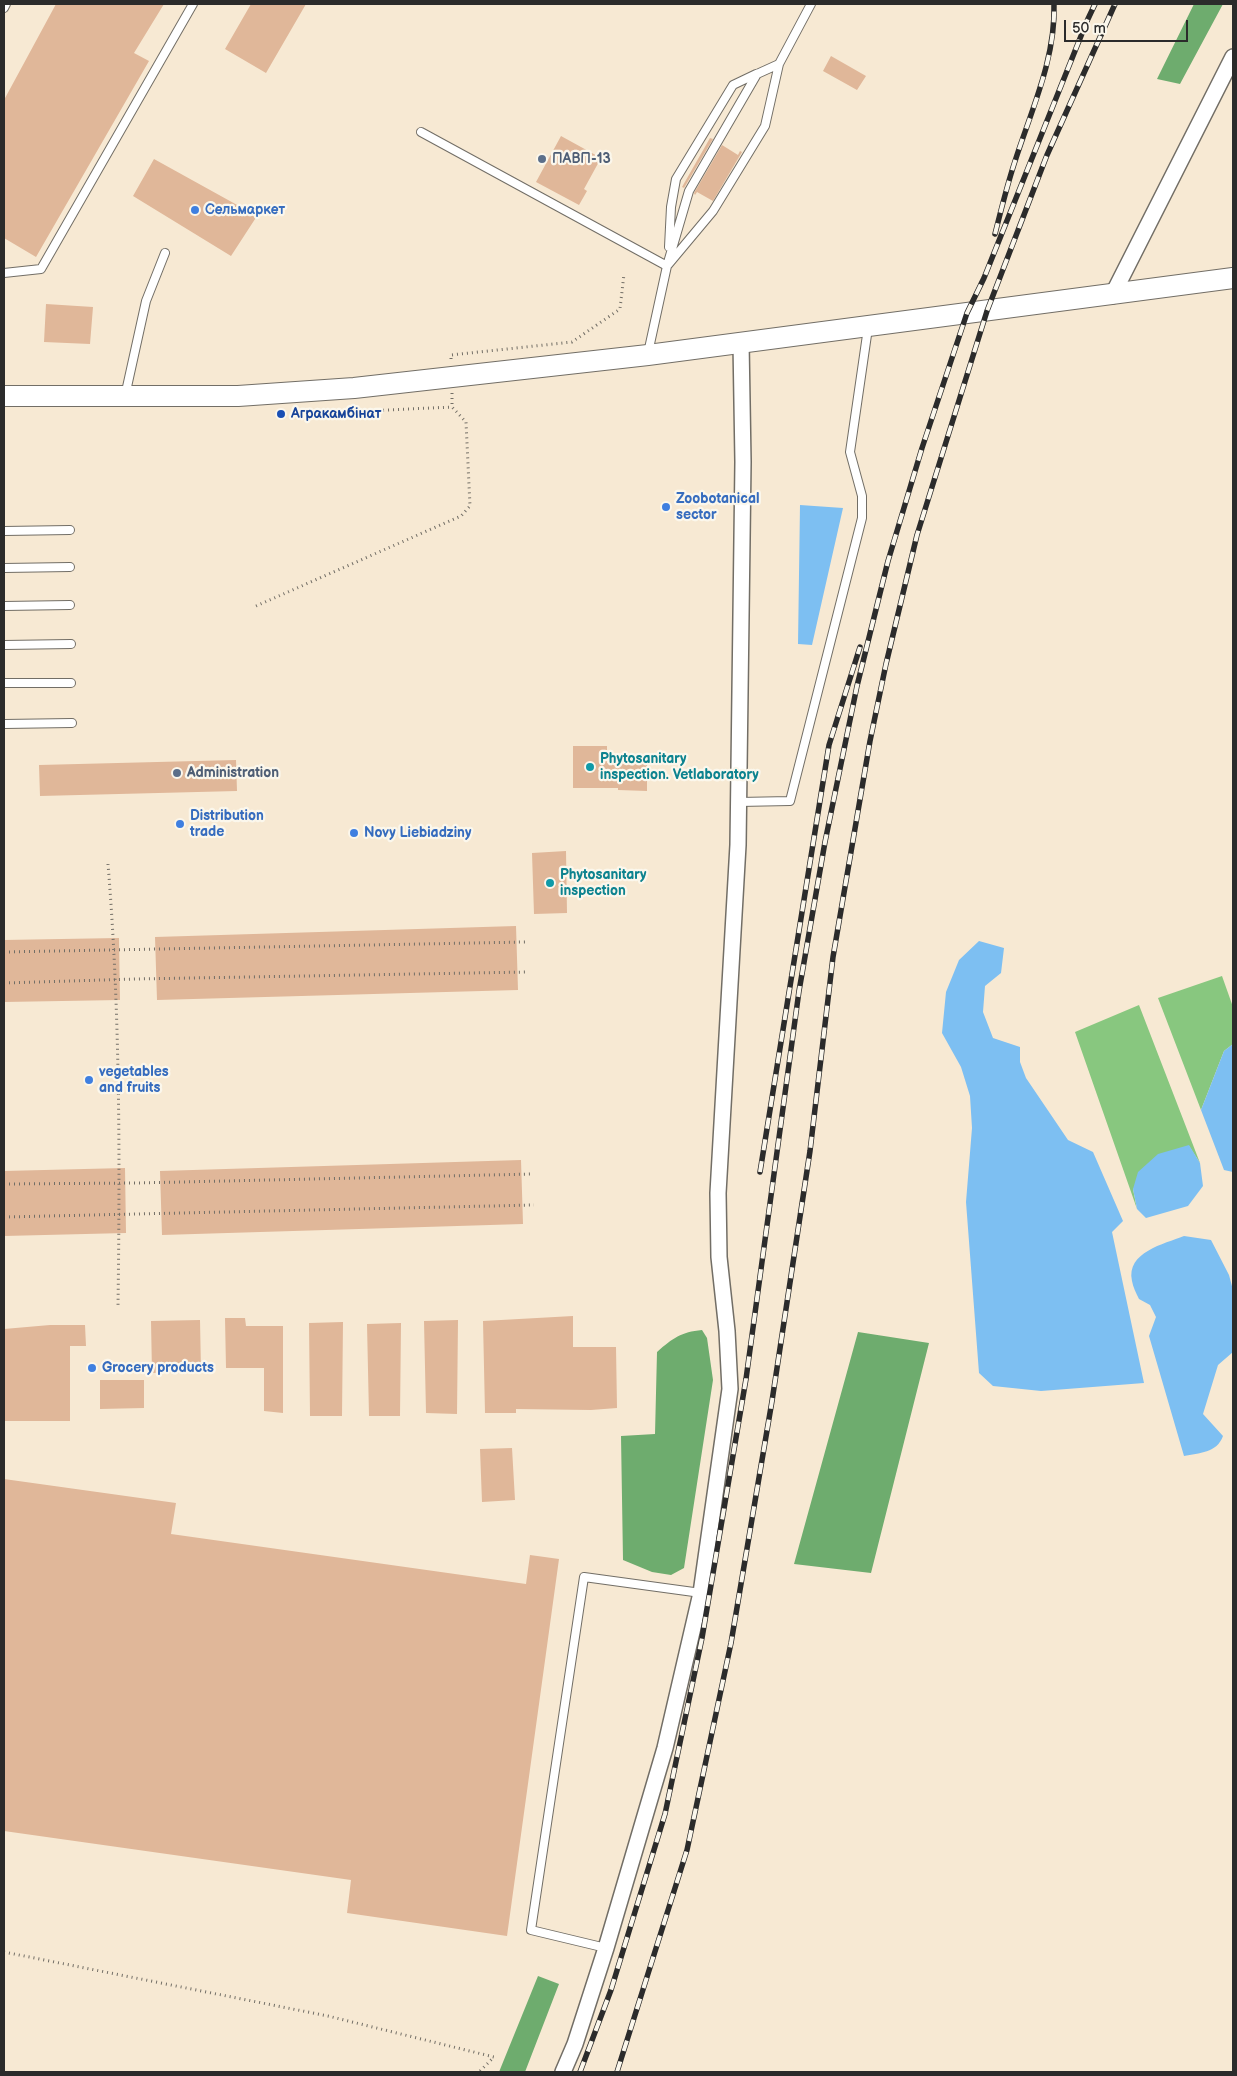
<!DOCTYPE html>
<meta charset="utf-8">
<style>
body{margin:0}
#map{position:relative;width:1237px;height:2076px;overflow:hidden;background:#f7e9d3;font-family:"Balsamiq Sans",sans-serif}
canvas{display:block}
.frame{position:absolute;inset:0;border:5px solid #2b2b2b;pointer-events:none}
.scale{position:absolute;left:1064px;top:20px;width:124px;height:22px;box-sizing:border-box;border:2px solid #2b2b2b;border-top:0;padding-left:6px;font-size:15px;line-height:18px;white-space:nowrap;color:#2b2b2b;-webkit-text-stroke:4px #fbf7ec;paint-order:stroke}
</style>
<div id="map">
<canvas width="1237" height="2076"></canvas>
<div class="frame"></div>
<div class="scale">50 m</div>
</div>
<script>
const ctx = document.querySelector('canvas').getContext('2d');
ctx.lineJoin = 'round';
function fill(path, color) { ctx.fillStyle = color; ctx.fill(path, 'evenodd'); }
function trace(path, color, width, dash) { ctx.strokeStyle = color; ctx.lineWidth = width; ctx.lineCap = dash ? 'butt' : 'round'; ctx.setLineDash(dash || []); ctx.stroke(path); }
function drawText(font, color, halo, rows, align = 'center') {
  ctx.font = font + ' "Balsamiq Sans",sans-serif'; ctx.lineWidth = 4.5; ctx.setLineDash([]); ctx.textBaseline = 'middle'; ctx.strokeStyle = halo; ctx.fillStyle = color; for (const [text, x, y, turn = 0] of rows) {
    ctx.save(); ctx.translate(x, y); ctx.rotate((+turn || 0) * Math.PI / 180); ctx.textAlign = isNaN(turn) ? turn : align; if (halo) ctx.strokeText(text, 0, 0); ctx.fillText(text, 0, 0); ctx.restore();
  }
}
fill(new Path2D(`
 M 1222,976 L 1233,1007 L 1233,1044 L 1224,1051 L 1201,1110 L 1158,998 Z
 M 1139,1005 L 1200,1163 L 1189,1146 L 1133,1189 L 1137,1209 L 1075,1032 Z`), '#88c77f');
fill(new Path2D(`
 M 1194,4 L 1223,4 L 1180,84 L 1157,79 Z
 M 702,1330 L 707,1338 L 713,1380 L 684,1568 L 671,1575 L 652,1572 L 623,1560 L 621,1436 L 655,1434 L 657,1352 C 673,1338 681,1332 702,1330 Z
 M 858,1332 L 929,1343 L 871,1573 L 794,1564 Z
 M 538,1976 L 559,1984 L 525,2072 L 499,2072 Z`), '#6eac6e');
fill(new Path2D(`
 M 800,505 L 843,508 L 812,645 L 798,644 Z
 M 979,941 L 1004,948 L 1001,973 L 985,986 L 983,1012 L 993,1038 L 1020,1047 L 1020,1062 L 1026,1078 L 1068,1140 L 1093,1152 L 1123,1221 L 1112,1232 L 1144,1383 L 1041,1391 L 993,1386 L 979,1373 L 966,1202 L 972,1128 L 970,1096 L 961,1067 L 942,1033 L 946,992 L 959,960 Z
 M 1233,1044 L 1233,1172 L 1224,1170 L 1201,1110 L 1224,1051 Z
 M 1189,1145 L 1200,1163 L 1203,1186 L 1188,1206 L 1146,1218 L 1137,1209 L 1133,1189 L 1138,1172 L 1158,1154 Z
 M 1184,1236 L 1211,1240 L 1229,1275 L 1233,1290 L 1233,1352 L 1218,1365 L 1203,1414 L 1223,1436 C 1217,1453 1199,1453 1184,1456 L 1149,1336 L 1156,1317 L 1150,1305 L 1139,1299 C 1136,1293 1133,1287 1132,1281 C 1126,1252 1164,1244 1184,1236 Z`), '#7dbff2');
fill(new Path2D(`
 M 56,4 L 164,4 L 134,53 L 149,61 L 36,257 L 4,238 L 4,100 Z
 M 251,4 L 306,4 L 266,73 L 225,49 Z
 M 831,56 L 866,76 L 857,90 L 823,71 Z
 M 561,136 L 601,158 L 584,189 L 587,191 L 579,205 L 536,182 Z
 M 710,138 L 713,139 L 684,188 L 682,187 Z
 M 722,145 L 738,155 L 740,151 L 742,152 L 713,201 L 697,192 L 695,195 L 694,193 Z
 M 154,159 L 257,216 L 231,256 L 133,196 Z
 M 46,304 L 93,307 L 90,344 L 44,342 Z
 M 573,746 L 607,746 L 607,763 L 647,763 L 647,791 L 618,790 L 618,788 L 573,788 Z
 M 236,760 L 237,791 L 40,796 L 39,765 Z
 M 566,851 L 567,913 L 534,914 L 532,853 Z
 M 516,926 L 518,990 L 157,1000 L 155,937 Z
 M 119,938 L 120,1000 L 4,1002 L 4,940 Z
 M 521,1160 L 523,1224 L 162,1235 L 160,1171 Z
 M 125,1168 L 126,1233 L 4,1236 L 4,1171 Z
 M 573,1316 L 573,1347 L 616,1347 L 617,1408 L 591,1410 L 516,1409 L 516,1413 L 485,1413 L 483,1321 Z
 M 225,1318 L 245,1318 L 246,1326 L 283,1326 L 283,1413 L 264,1411 L 264,1368 L 226,1368 Z
 M 200,1320 L 201,1372 L 152,1373 L 151,1321 Z
 M 458,1320 L 457,1414 L 426,1413 L 424,1321 Z
 M 343,1322 L 342,1416 L 310,1416 L 309,1323 Z
 M 401,1323 L 400,1416 L 369,1416 L 367,1324 Z
 M 50,1325 L 85,1325 L 86,1346 L 70,1346 L 70,1421 L 4,1421 L 4,1329 Z
 M 100,1380 L 144,1380 L 144,1408 L 100,1409 Z
 M 512,1448 L 515,1500 L 482,1502 L 480,1449 Z
 M 4,1479 L 176,1503 L 171,1534 L 526,1584 L 530,1555 L 559,1559 L 507,1936 L 347,1913 L 351,1880 L 4,1831 Z`), '#e0b799');
const lane = new Path2D(`
 M 4,8 L 6,4
 M 421,132 L 667,266 L 713,211 L 765,126 L 779,64
 M 669,247 L 671,207 L 676,179 L 733,85 L 756,74
 M 4,273 L 41,269 L 193,4
 M 648,353 L 667,266 L 689,191 L 757,74 L 779,64 L 811,4
 M 125,396 L 146,301 L 165,253
 M 4,531 L 70,530
 M 4,568 L 70,567
 M 4,606 L 70,605
 M 4,645 L 71,644
 M 4,683 L 71,683
 M 4,724 L 72,723
 M 739,802 L 790,801 L 862,518 L 862,496 L 850,452 L 868,328
 M 606,1948 L 531,1930 L 584,1577 L 701,1593`);
const street = new Path2D(`
 M 1112,296 L 1233,57
 M 563,2072 L 575,2044 L 606,1948 L 665,1748 L 701,1593 L 730,1389 L 727,1331 L 719,1257 L 718,1193 L 738,845 L 743,462 L 741,342`);
const secondary = new Path2D(`
 M 4,396 L 238,396 L 354,388 L 648,355 L 1233,278`);
trace(lane, '#726e66', 10);
trace(street, '#726e66', 18);
trace(secondary, '#726e66', 22);
trace(new Path2D(`
 M 451,359 L 451,355 L 572,342 L 620,309 L 624,274
 M 452,393 L 452,407
 M 256,606 L 461,516 L 470,506 L 466,422 L 452,407 L 303,414
 M 108,864 C 120,1011 120,1159 118,1306
 M 4,952 L 525,942
 M 4,983 L 136,979 L 527,972
 M 4,1184 L 137,1183 L 533,1174
 M 4,1217 L 534,1205
 M 4,1952 L 328,2016 L 494,2057 L 479,2072`), '#726e66', 3, [1, 4]);
trace(lane, '#fff', 8);
trace(street, '#fff', 15);
trace(secondary, '#fff', 20);
const rail = new Path2D(`
 M 995,234 C 1000,214 1005,194 1011,174 C 1027,119 1056,63 1054,4
 M 760,1172 L 829,745 L 860,647
 M 580,2072 L 611,1990 L 665,1814 L 702,1638 L 746,1379 L 799,991 L 825,842 L 857,686 L 888,561 L 922,448 L 967,313 L 984,278 L 1087,21 L 1095,4
 M 617,2072 L 687,1850 L 731,1643 L 772,1401 L 810,1151 L 833,957 L 870,741 L 886,664 L 917,535 L 987,311 L 1047,155 L 1115,4`);
trace(rail, '#2b2b2b', 5.5);
trace(rail, '#fbf7ec', 4, [11]);
for (const [x, y, r, color] of [
 [542,159,5,"#5c6f8a"],
 [195,210,5,"#3f7fe0"],
 [281,414,5,"#1a4fb4"],
 [666,507,5,"#3f7fe0"],
 [590,767,5,"#0f9aa8"],
 [177,773,5,"#5c6f8a"],
 [180,824,5,"#3f7fe0"],
 [354,833,5,"#3f7fe0"],
 [550,883,5,"#0f9aa8"],
 [89,1080,5,"#3f7fe0"],
 [92,1368,5,"#3f7fe0"]
]) { const dot = new Path2D(); dot.arc(x, y, r, 0, 2 * Math.PI); ctx.fillStyle = color; ctx.fill(dot); trace(dot, '#fbf7ec', 2); }
drawText('bold 14px', '#4e5e75', '#fbf7ec', [
 ["ПАВП-13",552,159],
 ["Administration",187,773]
], 'left');
drawText('bold 14px', '#366cbe', '#fbf7ec', [
 ["Сельмаркет",205,210],
 ["Zoobotanical",676,499],
 ["sector",676,515],
 ["Distribution",190,816],
 ["trade",190,832],
 ["Novy Liebiadziny",364,833],
 ["vegetables",99,1072],
 ["and fruits",99,1088],
 ["Grocery products",102,1368]
], 'left');
drawText('bold 14px', '#164399', '#fbf7ec', [
 ["Агракамбінат",291,414]
], 'left');
drawText('bold 14px', '#0d838f', '#fbf7ec', [
 ["Phytosanitary",600,759],
 ["inspection. Vetlaboratory",600,775],
 ["Phytosanitary",560,875],
 ["inspection",560,891]
], 'left');
</script>
